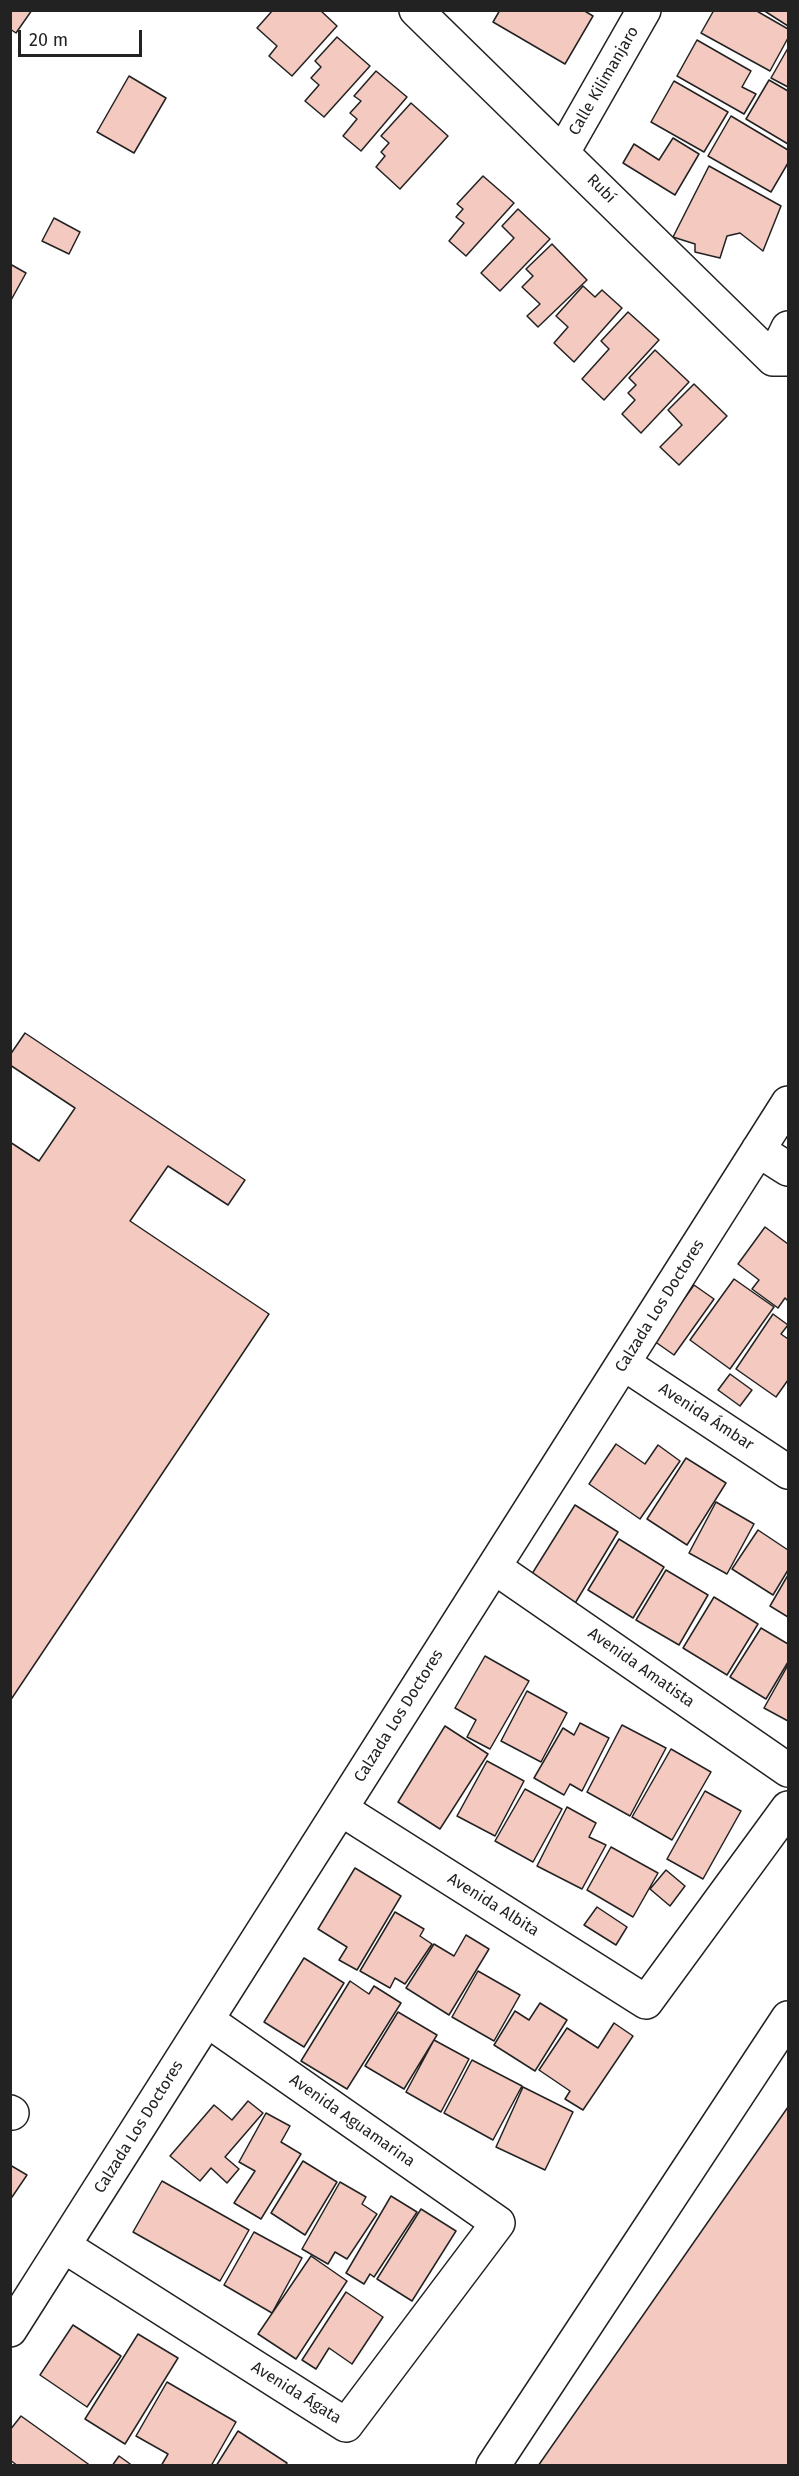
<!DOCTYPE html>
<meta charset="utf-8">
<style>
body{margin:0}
#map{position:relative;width:799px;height:2476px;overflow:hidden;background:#fff;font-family:"Fira Sans",sans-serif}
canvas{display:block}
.frame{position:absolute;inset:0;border:12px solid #222;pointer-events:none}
.scale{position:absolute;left:18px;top:30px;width:124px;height:27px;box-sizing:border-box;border:3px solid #222;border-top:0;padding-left:8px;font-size:18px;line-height:21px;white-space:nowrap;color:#222;-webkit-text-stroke:4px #fff;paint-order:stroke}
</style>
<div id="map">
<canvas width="799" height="2476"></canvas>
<div class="frame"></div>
<div class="scale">20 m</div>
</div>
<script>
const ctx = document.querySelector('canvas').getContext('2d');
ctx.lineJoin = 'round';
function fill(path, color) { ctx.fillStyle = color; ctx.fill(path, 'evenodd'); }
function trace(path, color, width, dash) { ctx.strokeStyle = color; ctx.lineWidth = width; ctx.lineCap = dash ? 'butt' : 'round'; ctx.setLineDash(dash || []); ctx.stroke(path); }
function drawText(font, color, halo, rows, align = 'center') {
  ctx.font = font + ' "Fira Sans",sans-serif'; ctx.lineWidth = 4.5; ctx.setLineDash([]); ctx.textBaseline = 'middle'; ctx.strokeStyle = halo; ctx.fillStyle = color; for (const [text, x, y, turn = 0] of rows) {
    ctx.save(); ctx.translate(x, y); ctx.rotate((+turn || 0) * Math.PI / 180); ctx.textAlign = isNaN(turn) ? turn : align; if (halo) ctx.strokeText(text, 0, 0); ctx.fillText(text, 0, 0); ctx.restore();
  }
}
const building = new Path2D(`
 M 10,10 L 32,10 L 16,33 L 10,29 Z
 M 273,10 L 320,10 L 337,26 L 292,76 L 269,56 L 277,46 L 257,28 Z
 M 500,10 L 583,10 L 593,16 L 565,64 L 493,22 Z
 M 714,10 L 755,10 L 788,29 L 788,38 L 770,71 L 701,33 Z
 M 763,10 L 788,10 L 788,26 Z
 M 337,37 L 370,66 L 324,117 L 305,101 L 319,85 L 311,78 L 321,67 L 315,61 Z
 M 697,40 L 751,71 L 742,87 L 756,94 L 744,114 L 677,76 Z
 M 788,48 L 788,87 L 771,78 Z
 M 376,71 L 407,97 L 361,151 L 343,136 L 357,119 L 350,113 L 361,101 L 354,96 Z
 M 129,76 L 166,98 L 134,153 L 97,132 Z
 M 769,80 L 788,91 L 788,144 L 746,119 Z
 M 674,81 L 728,112 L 704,152 L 651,122 Z
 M 411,103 L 448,136 L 400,189 L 376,167 L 385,156 L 381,152 L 389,143 L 381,136 Z
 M 731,116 L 788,150 L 788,163 L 771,192 L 708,156 Z
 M 673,138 L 699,154 L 675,195 L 623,163 L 634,144 L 659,160 Z
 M 709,166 L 781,206 L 763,251 L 740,233 L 727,236 L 720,258 L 695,252 L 695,244 L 673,237 Z
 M 483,176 L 514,203 L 466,256 L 449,241 L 464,223 L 456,217 L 463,209 L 457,204 Z
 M 518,209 L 550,239 L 500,291 L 481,273 L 514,238 L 502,226 Z
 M 54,218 L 80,232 L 69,254 L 42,241 Z
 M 552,244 L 587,280 L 538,327 L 527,316 L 540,304 L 522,287 L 533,276 L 526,269 Z
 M 10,264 L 26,273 L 10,302 Z
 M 583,286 L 595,297 L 602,290 L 622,308 L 574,362 L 554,343 L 568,327 L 556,316 Z
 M 628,312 L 659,340 L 604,400 L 582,379 L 609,349 L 601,341 Z
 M 655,350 L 689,382 L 641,433 L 622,414 L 635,400 L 628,393 L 636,385 L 629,378 Z
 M 694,384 L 727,416 L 679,465 L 660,447 L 682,425 L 668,410 Z
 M 25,1033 L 245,1180 L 228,1205 L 168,1166 L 130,1221 L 269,1314 L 10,1701 L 10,1142 L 39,1161 L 75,1108 L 10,1065 L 10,1055 Z
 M 765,1227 L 788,1244 L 788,1301 L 785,1298 L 778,1308 L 752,1289 L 759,1280 L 738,1264 Z
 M 734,1279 L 774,1307 L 730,1369 L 690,1340 Z
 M 694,1285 L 714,1299 L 674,1355 L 654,1341 Z
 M 773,1314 L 788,1325 L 781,1334 L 788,1339 L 788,1380 L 776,1397 L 736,1369 Z
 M 730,1374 L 752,1390 L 740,1406 L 718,1390 Z
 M 616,1444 L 645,1464 L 658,1445 L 680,1461 L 640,1519 L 589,1484 Z
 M 686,1458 L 726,1483 L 687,1545 L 647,1519 Z
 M 716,1502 L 754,1524 L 727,1574 L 689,1553 Z
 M 575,1505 L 618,1532 L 574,1605 L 530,1577 Z
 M 758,1530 L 788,1550 L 788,1570 L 773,1595 L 732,1569 Z
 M 619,1539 L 664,1567 L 633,1618 L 588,1590 Z
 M 666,1570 L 708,1595 L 679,1645 L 636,1620 Z
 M 788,1575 L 788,1617 L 770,1606 Z
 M 714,1597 L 758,1624 L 727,1675 L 683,1648 Z
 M 761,1628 L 788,1644 L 788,1662 L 766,1699 L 730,1677 Z
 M 485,1656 L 529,1681 L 490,1749 L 467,1737 L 476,1720 L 455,1708 Z
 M 788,1665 L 788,1721 L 764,1708 Z
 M 527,1691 L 567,1713 L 541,1762 L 501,1741 Z
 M 580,1723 L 609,1738 L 582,1791 L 570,1784 L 564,1795 L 534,1778 L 563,1728 L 574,1735 Z
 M 622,1725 L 666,1748 L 630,1816 L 587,1792 Z
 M 445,1726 L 488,1754 L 440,1829 L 398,1802 Z
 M 671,1749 L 711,1772 L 672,1840 L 632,1817 Z
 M 487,1761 L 524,1781 L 495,1836 L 457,1816 Z
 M 525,1789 L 562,1809 L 533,1862 L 495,1841 Z
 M 705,1791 L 741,1811 L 703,1879 L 667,1859 Z
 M 567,1807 L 596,1823 L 589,1837 L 606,1845 L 582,1889 L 537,1866 Z
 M 611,1847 L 658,1873 L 633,1917 L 587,1890 Z
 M 355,1868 L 401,1896 L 357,1970 L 339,1960 L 347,1947 L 318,1929 Z
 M 666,1870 L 685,1886 L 670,1906 L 650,1889 Z
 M 597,1907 L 627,1927 L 616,1945 L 584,1925 Z
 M 395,1912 L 424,1929 L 420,1936 L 432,1944 L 405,1984 L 395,1978 L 390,1988 L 360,1971 Z
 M 466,1935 L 489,1949 L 449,2015 L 406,1988 L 434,1944 L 454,1956 Z
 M 304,1958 L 344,1983 L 304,2047 L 264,2022 Z
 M 478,1971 L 520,1995 L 494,2041 L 452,2017 Z
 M 350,1981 L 369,1994 L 374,1986 L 401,2003 L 347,2089 L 301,2061 Z
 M 540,2003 L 567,2020 L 535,2071 L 494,2045 L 515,2011 L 529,2020 Z
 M 398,2012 L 437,2035 L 404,2089 L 365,2066 Z
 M 614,2023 L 633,2036 L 583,2110 L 565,2099 L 570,2091 L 539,2070 L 567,2028 L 598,2048 Z
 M 434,2040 L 469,2059 L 441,2112 L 406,2092 Z
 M 472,2060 L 522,2086 L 493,2140 L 444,2113 Z
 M 523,2087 L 573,2112 L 545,2170 L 496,2147 Z
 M 248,2101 L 263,2113 L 225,2157 L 239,2169 L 227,2183 L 211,2168 L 200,2181 L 170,2156 L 214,2105 L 232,2120 Z
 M 788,2107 L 788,2466 L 538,2466 Z
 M 266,2113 L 290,2126 L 281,2142 L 301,2154 L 261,2219 L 234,2203 L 255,2171 L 239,2162 Z
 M 303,2161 L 337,2182 L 305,2235 L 271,2213 Z
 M 10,2165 L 27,2175 L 10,2200 Z
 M 162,2181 L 249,2230 L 220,2281 L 133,2232 Z
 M 340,2182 L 366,2197 L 362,2204 L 377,2214 L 347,2259 L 335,2252 L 328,2264 L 302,2249 Z
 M 391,2196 L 417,2212 L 374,2277 L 370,2274 L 364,2284 L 346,2273 Z
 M 421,2209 L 456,2231 L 412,2301 L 377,2279 Z
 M 254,2232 L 302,2258 L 272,2313 L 224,2285 Z
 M 311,2256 L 347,2281 L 296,2359 L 258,2334 Z
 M 346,2292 L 383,2317 L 352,2364 L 329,2348 L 316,2369 L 302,2360 Z
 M 73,2325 L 121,2356 L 87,2407 L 40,2375 Z
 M 138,2334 L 178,2358 L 125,2444 L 85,2419 Z
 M 167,2382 L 236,2422 L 211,2466 L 161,2466 L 168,2454 L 136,2436 Z
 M 21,2416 L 91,2466 L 18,2466 L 10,2460 L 10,2430 Z
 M 238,2431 L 287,2463 L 285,2466 L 216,2466 Z
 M 119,2456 L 133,2466 L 112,2466 Z`);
fill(building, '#f3c9c0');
trace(building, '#222', 1.5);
const minor = new Path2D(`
 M 416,10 L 773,359 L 788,359
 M 563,152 L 644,10
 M 773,359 L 788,328
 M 758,1150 L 788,1169
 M 623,1363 L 788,1472
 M 494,1567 L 788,1770
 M 341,1809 L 646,2002 L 788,1808
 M 10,2112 L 12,2113
 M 64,2246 L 346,2425 L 498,2223 L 207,2020
 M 10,2330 L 788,1103
 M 493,2466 L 788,2018`);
trace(minor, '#222', 36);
trace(minor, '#fff', 33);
drawText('16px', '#222', '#fff', [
 ["Calle Kilimanjaro",604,81,-60],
 ["Rubí",601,189,45],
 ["Calzada Los Doctores",660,1306,-58],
 ["Avenida Ámbar",706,1417,33],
 ["Avenida Amatista",641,1668,35],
 ["Calzada Los Doctores",399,1716,-58],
 ["Avenida Albita",493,1905,32],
 ["Avenida Aguamarina",352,2121,35],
 ["Calzada Los Doctores",139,2127,-58],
 ["Avenida Ágata",296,2393,32]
]);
</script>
